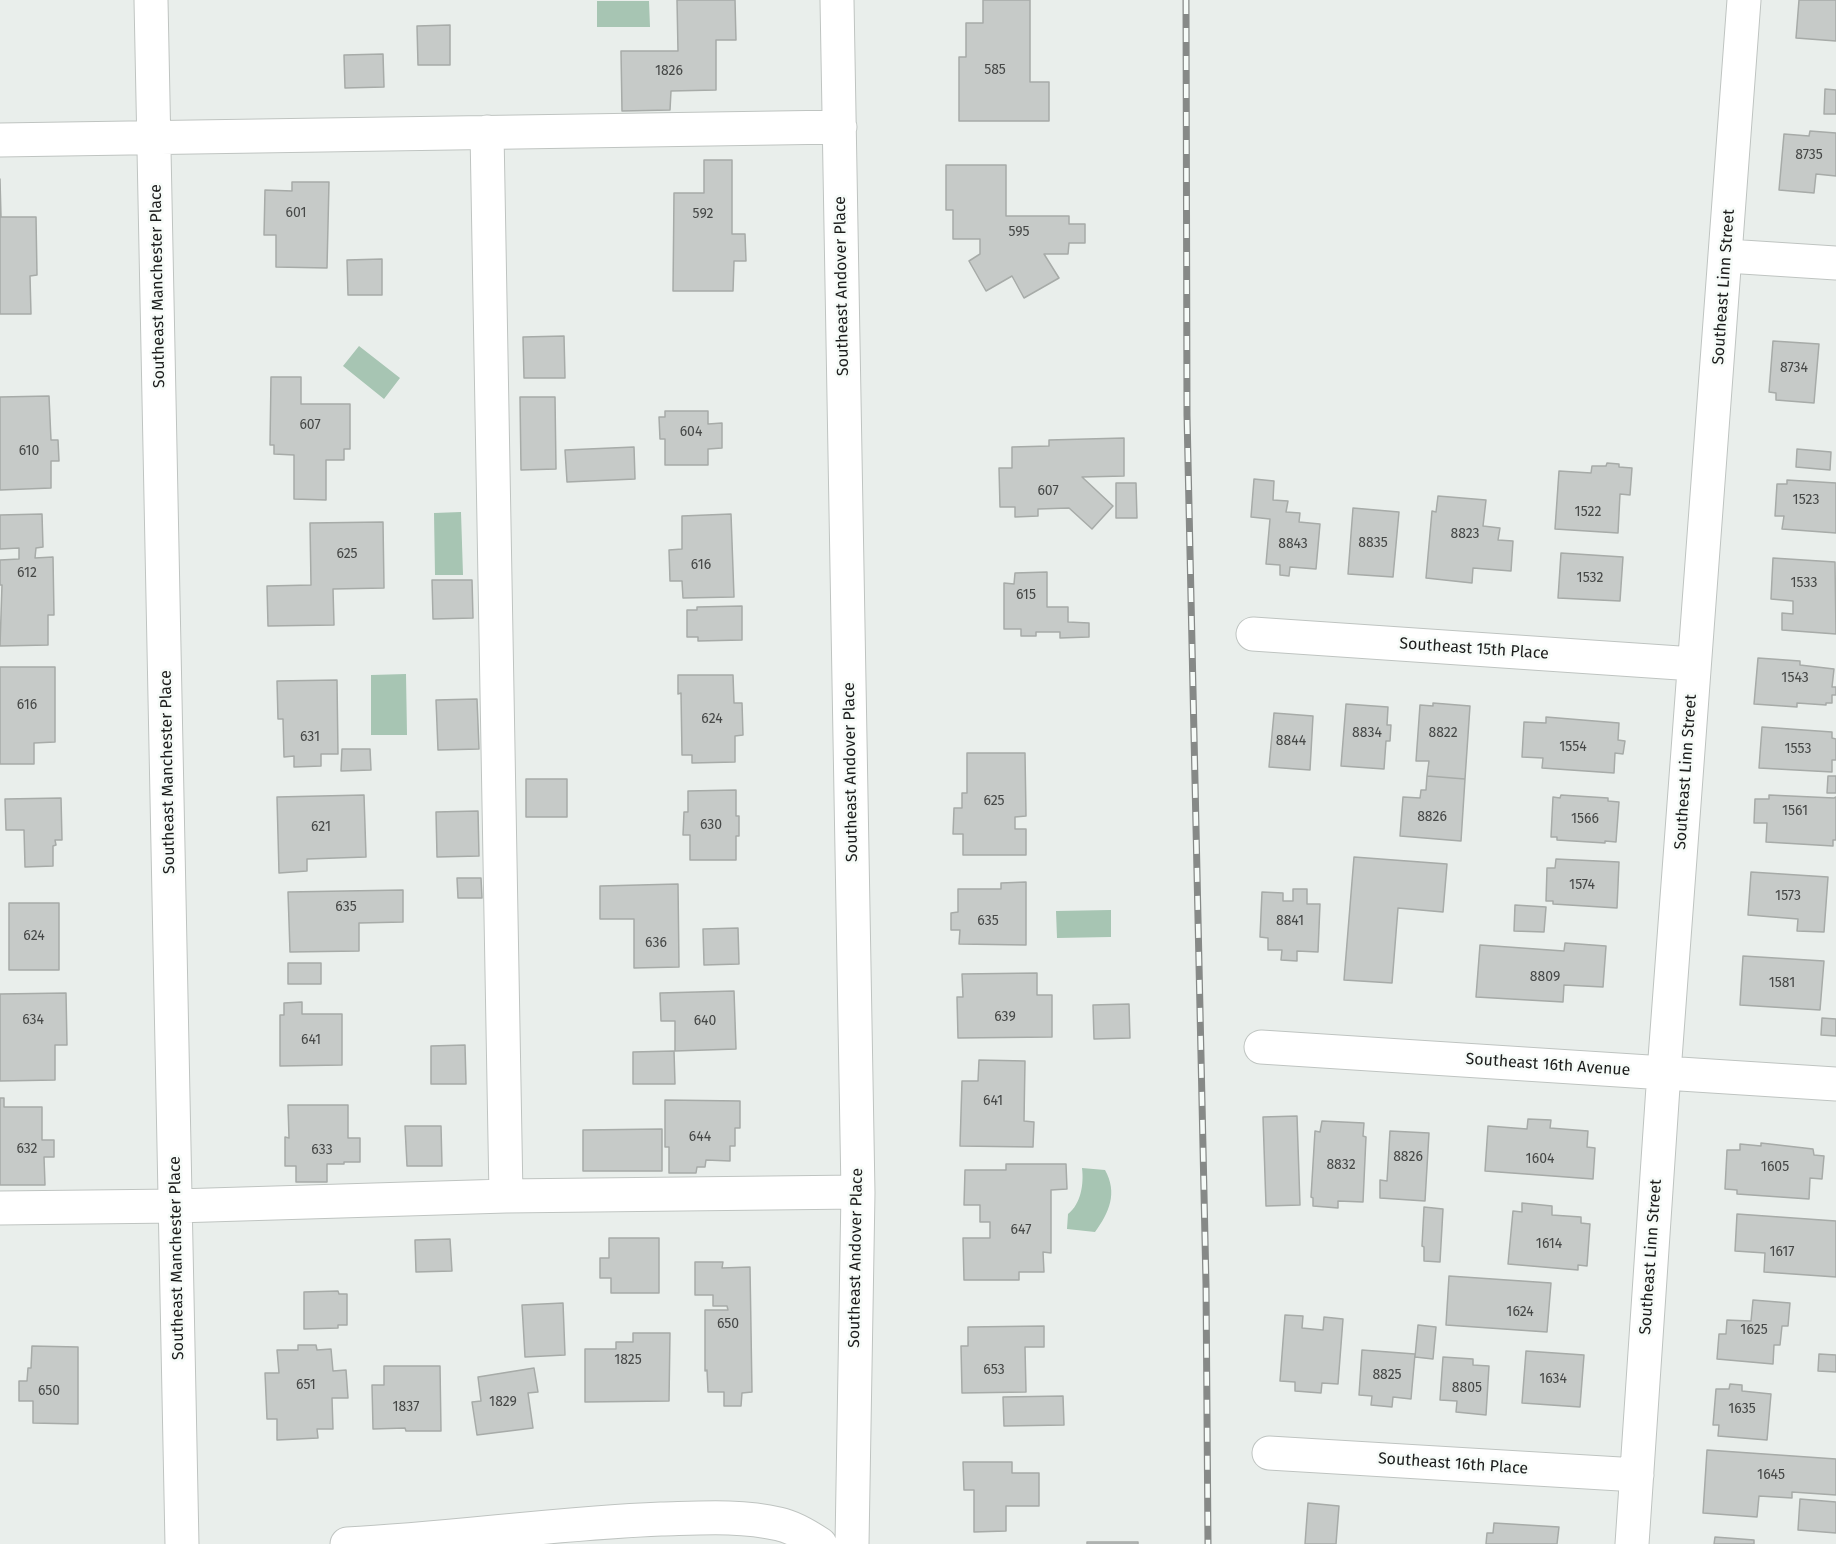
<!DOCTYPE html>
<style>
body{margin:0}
canvas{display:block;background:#e9eeeb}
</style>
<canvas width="1836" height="1544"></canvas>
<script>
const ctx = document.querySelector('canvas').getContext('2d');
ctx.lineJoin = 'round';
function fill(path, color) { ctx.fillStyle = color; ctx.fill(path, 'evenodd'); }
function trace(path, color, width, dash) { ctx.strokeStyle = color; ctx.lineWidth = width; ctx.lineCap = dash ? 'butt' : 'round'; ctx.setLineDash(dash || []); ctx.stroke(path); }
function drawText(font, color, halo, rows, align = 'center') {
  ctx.font = font + ' "Fira Sans",sans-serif'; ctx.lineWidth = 5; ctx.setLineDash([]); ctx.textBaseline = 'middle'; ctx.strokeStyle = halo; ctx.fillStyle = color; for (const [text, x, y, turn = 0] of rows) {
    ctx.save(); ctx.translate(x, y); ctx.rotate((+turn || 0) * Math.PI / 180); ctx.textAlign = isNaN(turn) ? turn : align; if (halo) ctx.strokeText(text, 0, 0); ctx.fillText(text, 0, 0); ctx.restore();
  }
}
fill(new Path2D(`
 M 597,1 L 649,1 L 650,27 L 597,27 Z
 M 359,346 L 400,378 L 384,399 L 343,366 Z
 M 461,512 L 463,575 L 435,575 L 434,513 Z
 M 406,674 L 407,735 L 371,735 L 371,675 Z
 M 1111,910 L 1111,937 L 1057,938 L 1056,911 Z
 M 1082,1168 L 1105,1170 C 1118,1193 1109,1213 1095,1232 L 1067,1229 L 1068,1214 C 1081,1204 1084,1184 1082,1168 Z`), '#a7c5b3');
const building = new Path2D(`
 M 677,0 L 735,0 L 736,40 L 716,40 L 716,90 L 671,91 L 670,110 L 622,111 L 621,51 L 678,51 Z
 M 983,0 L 1030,0 L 1030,82 L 1049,82 L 1049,121 L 959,121 L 959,57 L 966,57 L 966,23 L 983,23 Z
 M 1799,0 L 1836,0 L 1836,41 L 1796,38 Z
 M 450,25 L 450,65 L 418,65 L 417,26 Z
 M 383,54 L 384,87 L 345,88 L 344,55 Z
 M 1825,89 L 1836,90 L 1836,114 L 1824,114 Z
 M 1810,131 L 1836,133 L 1836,176 L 1816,174 L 1814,193 L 1779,190 L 1784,134 L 1809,136 Z
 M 704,160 L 732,160 L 732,234 L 745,234 L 746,261 L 734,261 L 733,291 L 673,291 L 674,193 L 704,193 Z
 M 946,165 L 1006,165 L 1006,216 L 1069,216 L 1069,224 L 1085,224 L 1085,243 L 1069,243 L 1068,254 L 1044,254 L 1059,278 L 1024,298 L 1012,276 L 986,291 L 969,261 L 980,254 L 980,239 L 953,239 L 953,210 L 946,210 Z
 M 0,179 L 1,217 L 36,217 L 37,275 L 30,276 L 31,314 L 0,314 Z
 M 292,182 L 329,182 L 327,268 L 276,267 L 276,235 L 264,235 L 265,190 L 292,191 Z
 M 382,259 L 382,295 L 348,295 L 347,260 Z
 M 564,336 L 565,378 L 524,378 L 523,337 Z
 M 1773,341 L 1819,344 L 1814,403 L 1776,400 L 1776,393 L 1769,392 Z
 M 271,377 L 301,377 L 301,404 L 350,404 L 350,449 L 344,449 L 344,460 L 326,460 L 326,500 L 294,499 L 294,455 L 274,454 L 274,445 L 270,445 Z
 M 49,396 L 51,440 L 58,440 L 59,461 L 51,461 L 51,488 L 0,490 L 0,397 Z
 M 520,397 L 555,397 L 556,469 L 521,470 Z
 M 665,411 L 708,411 L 708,424 L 722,423 L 722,448 L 708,449 L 708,465 L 665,465 L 665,439 L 660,439 L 659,417 L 665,417 Z
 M 1124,438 L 1124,476 L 1082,477 L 1113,506 L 1092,529 L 1069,508 L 1038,509 L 1038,516 L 1015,517 L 1015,507 L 1000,507 L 999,468 L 1012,468 L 1012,447 L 1049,446 L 1049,440 Z
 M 634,447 L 635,479 L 567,482 L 565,450 Z
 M 1797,449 L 1831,452 L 1830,470 L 1796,467 Z
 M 1607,463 L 1619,464 L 1619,467 L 1632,468 L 1630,495 L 1620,494 L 1618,533 L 1555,529 L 1559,471 L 1591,473 L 1592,466 L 1606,466 Z
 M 1254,479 L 1274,481 L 1273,500 L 1288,501 L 1286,512 L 1300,513 L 1299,522 L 1320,524 L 1316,569 L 1290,567 L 1289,576 L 1280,575 L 1280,565 L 1266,564 L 1270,519 L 1251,517 Z
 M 1787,480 L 1836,483 L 1836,533 L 1782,529 L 1784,516 L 1775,516 L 1777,484 L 1787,484 Z
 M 1116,483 L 1136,483 L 1137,518 L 1116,518 Z
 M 1438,496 L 1486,500 L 1483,526 L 1500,528 L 1498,540 L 1513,541 L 1511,571 L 1473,568 L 1472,583 L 1426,578 L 1432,511 L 1436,512 Z
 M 1353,508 L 1399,512 L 1393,577 L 1348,574 Z
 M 42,514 L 43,547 L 36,548 L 35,558 L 53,557 L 54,615 L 48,615 L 48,645 L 0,646 L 2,585 L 0,585 L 0,560 L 19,559 L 19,548 L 0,549 L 0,515 Z
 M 731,514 L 734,597 L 683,598 L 682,581 L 670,581 L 669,550 L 682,549 L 682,516 Z
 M 383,522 L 384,588 L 333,589 L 334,625 L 268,626 L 267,586 L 311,585 L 310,523 Z
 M 1561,553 L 1623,557 L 1620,601 L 1558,598 Z
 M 1773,558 L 1835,562 L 1836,634 L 1782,630 L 1782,613 L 1793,614 L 1793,601 L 1771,599 Z
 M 1047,572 L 1047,607 L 1068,607 L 1068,622 L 1089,623 L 1089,637 L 1060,638 L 1060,632 L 1036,632 L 1036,636 L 1021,636 L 1021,629 L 1004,629 L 1004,583 L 1014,584 L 1015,573 Z
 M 432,580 L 472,580 L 473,618 L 433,619 Z
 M 742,606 L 742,640 L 698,641 L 698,637 L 687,637 L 687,610 L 697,610 L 697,607 Z
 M 1758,658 L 1800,661 L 1800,665 L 1834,669 L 1832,687 L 1836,687 L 1836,695 L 1832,695 L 1832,703 L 1826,703 L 1826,705 L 1797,703 L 1797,707 L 1754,704 Z
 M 0,667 L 55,667 L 55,742 L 34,743 L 34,764 L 0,764 Z
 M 678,675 L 733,675 L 734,703 L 742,703 L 743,735 L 735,736 L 735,762 L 692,763 L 692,755 L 682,755 L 681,693 L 678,694 Z
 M 337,680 L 338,754 L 321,754 L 321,766 L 294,767 L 294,756 L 284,757 L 283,719 L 278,719 L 277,681 Z
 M 477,699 L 479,749 L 438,750 L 436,700 Z
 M 1433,703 L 1470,706 L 1465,779 L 1427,776 L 1429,761 L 1416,761 L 1420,705 L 1433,706 Z
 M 1346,704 L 1388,707 L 1387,725 L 1391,725 L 1390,741 L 1386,741 L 1384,769 L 1341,766 Z
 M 1274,713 L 1313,716 L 1310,770 L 1269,767 Z
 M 1546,717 L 1619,723 L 1618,740 L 1625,741 L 1623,754 L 1615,753 L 1614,773 L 1542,768 L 1543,758 L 1522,757 L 1524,722 L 1546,723 Z
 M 1762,727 L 1832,732 L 1832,738 L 1836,739 L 1836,760 L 1832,760 L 1832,772 L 1759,768 Z
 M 342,749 L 370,749 L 371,770 L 341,771 Z
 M 967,753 L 1025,753 L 1026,816 L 1015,817 L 1015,829 L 1026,829 L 1026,855 L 963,855 L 963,834 L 953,834 L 954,808 L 962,808 L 962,793 L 967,793 Z
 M 1427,776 L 1465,779 L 1461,841 L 1400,836 L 1403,797 L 1420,798 L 1421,790 L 1426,790 Z
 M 1828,776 L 1836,776 L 1836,793 L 1827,793 Z
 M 526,779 L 567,779 L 567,817 L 526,817 Z
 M 736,790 L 736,816 L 739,816 L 739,836 L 736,836 L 736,860 L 690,860 L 690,835 L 683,835 L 684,812 L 688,812 L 688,791 Z
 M 364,795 L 366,857 L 307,859 L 307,871 L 279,873 L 277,797 Z
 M 1561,795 L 1608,798 L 1608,801 L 1619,802 L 1616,842 L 1605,841 L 1605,843 L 1557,840 L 1557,837 L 1551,837 L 1553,797 L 1560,798 Z
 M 1769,795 L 1834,798 L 1836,797 L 1836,840 L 1833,840 L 1833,846 L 1766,842 L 1767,823 L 1754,823 L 1755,799 L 1769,799 Z
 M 61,798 L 62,840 L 55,840 L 56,845 L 53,846 L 53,866 L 25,867 L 24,830 L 6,830 L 5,799 Z
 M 478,811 L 479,856 L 437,857 L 436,812 Z
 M 1354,857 L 1447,864 L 1443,912 L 1398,908 L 1392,983 L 1344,980 Z
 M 1556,859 L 1619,862 L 1617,908 L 1553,904 L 1553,901 L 1546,901 L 1547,868 L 1555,868 Z
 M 1751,872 L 1828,877 L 1824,932 L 1797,931 L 1798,919 L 1748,915 Z
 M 457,878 L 481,878 L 482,898 L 458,898 Z
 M 1026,882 L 1026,945 L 959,944 L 960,930 L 951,930 L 951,913 L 958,912 L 958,889 L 1001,889 L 1001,883 Z
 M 678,884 L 679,967 L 634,968 L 634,919 L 600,919 L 600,886 Z
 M 1293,889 L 1307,889 L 1307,904 L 1320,904 L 1318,952 L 1297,951 L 1297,961 L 1281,960 L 1282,950 L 1268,950 L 1268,938 L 1260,937 L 1262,892 L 1283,893 L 1283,901 L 1293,901 Z
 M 403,890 L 403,922 L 359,923 L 359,951 L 290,952 L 288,892 Z
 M 9,903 L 59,903 L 59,970 L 9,970 Z
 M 1515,905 L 1546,907 L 1544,932 L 1514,931 Z
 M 738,928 L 739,964 L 704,965 L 703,929 Z
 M 1565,943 L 1606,946 L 1603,987 L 1564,985 L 1563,1002 L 1476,997 L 1480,945 L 1564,951 Z
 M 1743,956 L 1824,961 L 1820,1010 L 1740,1005 Z
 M 288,963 L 321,963 L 321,984 L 288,984 Z
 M 1037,973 L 1037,995 L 1052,995 L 1052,1037 L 958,1038 L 957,997 L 963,997 L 962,974 Z
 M 734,991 L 736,1049 L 675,1051 L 675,1021 L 661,1021 L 660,993 Z
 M 66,993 L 67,1045 L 55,1045 L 55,1080 L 0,1081 L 0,994 Z
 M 302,1002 L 302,1014 L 342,1014 L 342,1065 L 280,1066 L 280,1015 L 284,1015 L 284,1003 Z
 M 1129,1004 L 1130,1038 L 1094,1039 L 1093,1005 Z
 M 1822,1018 L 1836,1019 L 1836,1036 L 1821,1035 Z
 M 465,1045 L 466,1084 L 431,1084 L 431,1046 Z
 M 674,1051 L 675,1084 L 633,1084 L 633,1052 Z
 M 979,1060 L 1025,1061 L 1024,1121 L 1034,1122 L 1033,1147 L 960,1146 L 962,1081 L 978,1081 Z
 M 0,1098 L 4,1098 L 4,1107 L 42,1107 L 42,1140 L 54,1140 L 54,1157 L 44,1157 L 45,1185 L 0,1185 Z
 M 665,1100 L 740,1101 L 740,1128 L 735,1128 L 735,1146 L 730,1146 L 730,1161 L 706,1160 L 705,1167 L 697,1167 L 696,1173 L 669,1173 L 669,1147 L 665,1147 Z
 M 288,1105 L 348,1105 L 348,1138 L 360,1138 L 360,1162 L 344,1162 L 344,1164 L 327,1164 L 327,1182 L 296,1182 L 296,1166 L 285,1166 L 285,1137 L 289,1138 Z
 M 1297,1116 L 1300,1205 L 1266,1206 L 1263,1117 Z
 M 1528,1119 L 1551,1120 L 1550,1128 L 1588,1131 L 1587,1147 L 1595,1148 L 1593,1179 L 1485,1171 L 1488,1126 L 1527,1129 Z
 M 1322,1121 L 1364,1123 L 1363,1136 L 1366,1137 L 1363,1202 L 1338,1201 L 1338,1208 L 1313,1206 L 1313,1198 L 1311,1197 L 1315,1131 L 1320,1132 Z
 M 405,1126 L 441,1126 L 442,1166 L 407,1166 Z
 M 662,1129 L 662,1171 L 583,1171 L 583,1130 Z
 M 1390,1131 L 1429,1133 L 1425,1201 L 1380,1198 L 1380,1180 L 1387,1181 Z
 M 1761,1143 L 1813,1149 L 1814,1155 L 1824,1156 L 1822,1179 L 1810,1178 L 1809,1199 L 1737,1194 L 1737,1190 L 1725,1189 L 1727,1150 L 1740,1150 L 1740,1144 L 1761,1146 Z
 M 1006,1164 L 1066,1164 L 1067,1189 L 1051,1190 L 1051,1253 L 1043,1252 L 1044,1272 L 1019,1272 L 1019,1280 L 964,1280 L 963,1238 L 990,1238 L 990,1222 L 980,1222 L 980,1205 L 964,1205 L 965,1170 L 1006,1170 Z
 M 1522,1203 L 1552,1206 L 1552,1215 L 1581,1217 L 1581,1223 L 1590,1224 L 1587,1266 L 1578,1265 L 1578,1270 L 1508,1264 L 1513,1211 L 1522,1212 Z
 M 1424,1207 L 1443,1209 L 1440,1262 L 1424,1261 L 1424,1247 L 1422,1246 Z
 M 1737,1214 L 1836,1221 L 1836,1277 L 1764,1272 L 1765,1253 L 1735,1251 Z
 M 609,1238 L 659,1238 L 659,1293 L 611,1293 L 611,1278 L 600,1278 L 600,1258 L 609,1258 Z
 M 450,1239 L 452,1271 L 416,1272 L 415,1240 Z
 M 695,1262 L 723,1262 L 722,1268 L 750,1267 L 752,1392 L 742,1393 L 741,1406 L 724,1406 L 724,1392 L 708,1392 L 707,1370 L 705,1371 L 705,1310 L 728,1310 L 727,1306 L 713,1306 L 713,1295 L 695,1295 Z
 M 1449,1276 L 1551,1283 L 1547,1332 L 1446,1325 Z
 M 338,1291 L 339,1294 L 347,1294 L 347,1325 L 338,1325 L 338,1328 L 304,1329 L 304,1292 Z
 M 1753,1300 L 1790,1303 L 1788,1326 L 1782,1326 L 1780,1345 L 1774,1345 L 1773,1364 L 1717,1359 L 1719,1334 L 1726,1334 L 1727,1320 L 1751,1321 Z
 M 563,1303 L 565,1355 L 525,1357 L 522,1305 Z
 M 1285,1315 L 1303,1316 L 1302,1328 L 1323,1330 L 1324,1317 L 1343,1319 L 1338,1384 L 1322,1383 L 1321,1393 L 1295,1391 L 1295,1382 L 1280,1381 Z
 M 1418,1325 L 1436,1327 L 1433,1359 L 1415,1357 Z
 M 1044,1326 L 1044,1347 L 1025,1347 L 1026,1392 L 962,1393 L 961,1346 L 968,1346 L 968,1327 Z
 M 633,1333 L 670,1333 L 669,1401 L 585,1402 L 585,1349 L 616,1349 L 616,1342 L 633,1342 Z
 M 298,1345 L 316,1345 L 317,1350 L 331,1349 L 333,1371 L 346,1370 L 348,1398 L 332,1398 L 333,1429 L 317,1429 L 318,1438 L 277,1440 L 277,1419 L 267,1419 L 265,1373 L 279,1373 L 277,1350 L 298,1350 Z
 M 32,1346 L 78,1347 L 78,1424 L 33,1423 L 33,1401 L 19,1401 L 19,1381 L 27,1381 L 28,1368 L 31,1368 Z
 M 1362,1350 L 1415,1354 L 1411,1399 L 1393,1397 L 1392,1407 L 1371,1405 L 1372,1396 L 1359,1395 Z
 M 1526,1351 L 1584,1355 L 1580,1407 L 1522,1403 Z
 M 1819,1354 L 1836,1355 L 1836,1372 L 1818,1371 Z
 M 1443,1357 L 1473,1359 L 1473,1365 L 1489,1366 L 1486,1415 L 1456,1412 L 1457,1401 L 1440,1400 Z
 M 384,1366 L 440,1366 L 441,1431 L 406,1431 L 405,1428 L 373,1429 L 372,1385 L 384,1385 Z
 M 534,1368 L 538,1392 L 528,1393 L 533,1428 L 477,1435 L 472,1402 L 481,1401 L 478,1377 Z
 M 1730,1384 L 1742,1385 L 1742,1391 L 1771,1394 L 1767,1440 L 1718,1436 L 1719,1425 L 1713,1425 L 1716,1389 L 1729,1389 Z
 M 1063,1396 L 1064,1425 L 1004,1426 L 1003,1397 Z
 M 1707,1450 L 1836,1459 L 1836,1495 L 1792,1492 L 1792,1498 L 1759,1496 L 1757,1517 L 1703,1513 Z
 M 963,1462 L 1012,1462 L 1012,1473 L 1039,1473 L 1039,1506 L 1006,1506 L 1006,1531 L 974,1532 L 974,1490 L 964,1490 Z
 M 1800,1499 L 1836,1502 L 1836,1533 L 1798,1530 Z
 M 1308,1503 L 1339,1506 L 1336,1544 L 1305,1544 Z
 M 1494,1523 L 1559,1527 L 1557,1544 L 1486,1544 L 1487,1533 L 1493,1533 Z
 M 1715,1537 L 1754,1540 L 1754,1544 L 1714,1544 Z
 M 1087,1542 L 1138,1542 L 1138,1544 L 1087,1544 Z`);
fill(building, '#c6cac8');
trace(building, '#a7aba8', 1.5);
const minor = new Path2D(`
 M 151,0 L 182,1544
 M 837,0 L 858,1192 L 852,1544
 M 487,132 L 506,1196
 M 0,140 L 840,127
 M 1727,256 L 1836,263
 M 1253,634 L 1694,664
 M 1261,1047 L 1836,1084
 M 0,1208 L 176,1206 L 506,1196 L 858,1192
 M 1269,1453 L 1637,1475
 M 347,1544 C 452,1539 556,1523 661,1519 C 701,1518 740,1515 779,1524 C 793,1527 808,1536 820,1544
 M 1632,1544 L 1664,1072 L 1744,0`);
trace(minor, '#bfc4c1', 35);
trace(minor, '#fff', 33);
const rail = new Path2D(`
 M 1186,0 L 1187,415 L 1206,1284 L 1208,1544`);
trace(rail, '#868987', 7);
trace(rail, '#f6fbf8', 4.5, [14]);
drawText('14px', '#464847', null, [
 ["585",995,70],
 ["1826",669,71],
 ["8735",1809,155],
 ["601",296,213],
 ["592",703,214],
 ["595",1019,232],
 ["8734",1794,368],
 ["607",310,425],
 ["604",691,432],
 ["610",29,451],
 ["607",1048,491],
 ["1523",1806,500],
 ["1522",1588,512],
 ["8823",1465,534],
 ["8835",1373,543],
 ["8843",1293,544],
 ["625",347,554],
 ["616",701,565],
 ["612",27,573],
 ["1532",1590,578],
 ["1533",1804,583],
 ["615",1026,595],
 ["1543",1795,678],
 ["616",27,705],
 ["624",712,719],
 ["8834",1367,733],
 ["8822",1443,733],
 ["631",310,737],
 ["8844",1291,741],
 ["1554",1573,747],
 ["1553",1798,749],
 ["625",994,801],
 ["1561",1795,811],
 ["8826",1432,817],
 ["1566",1585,819],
 ["630",711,825],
 ["621",321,827],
 ["1574",1582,885],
 ["1573",1788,896],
 ["635",346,907],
 ["635",988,921],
 ["8841",1290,921],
 ["624",34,936],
 ["636",656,943],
 ["8809",1545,977],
 ["1581",1782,983],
 ["639",1005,1017],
 ["634",33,1020],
 ["640",705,1021],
 ["641",311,1040],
 ["641",993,1101],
 ["644",700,1137],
 ["632",27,1149],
 ["633",322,1150],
 ["8826",1408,1157],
 ["1604",1540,1159],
 ["8832",1341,1165],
 ["1605",1775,1167],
 ["647",1021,1230],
 ["1614",1549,1244],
 ["1617",1782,1252],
 ["1624",1520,1312],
 ["650",728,1324],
 ["1625",1754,1330],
 ["1825",628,1360],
 ["653",994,1370],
 ["8825",1387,1375],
 ["1634",1553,1379],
 ["651",306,1385],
 ["8805",1467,1388],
 ["650",49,1391],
 ["1829",503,1402],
 ["1837",406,1407],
 ["1635",1742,1409],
 ["1645",1771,1475]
]);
drawText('16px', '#1c1d1c', '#f6fbf8', [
 ["Southeast Manchester Place",158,286,-91],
 ["Southeast Andover Place",842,286,-91],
 ["Southeast Linn Street",1724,287,-86],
 ["Southeast 15th Place",1474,649,4],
 ["Southeast Manchester Place",168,772,-91],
 ["Southeast Andover Place",851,772,-91],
 ["Southeast Linn Street",1686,772,-86],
 ["Southeast 16th Avenue",1548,1065,4],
 ["Southeast Linn Street",1651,1257,-86],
 ["Southeast Manchester Place",177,1258,-91],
 ["Southeast Andover Place",856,1258,-89],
 ["Southeast 16th Place",1453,1464,4]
]);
</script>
